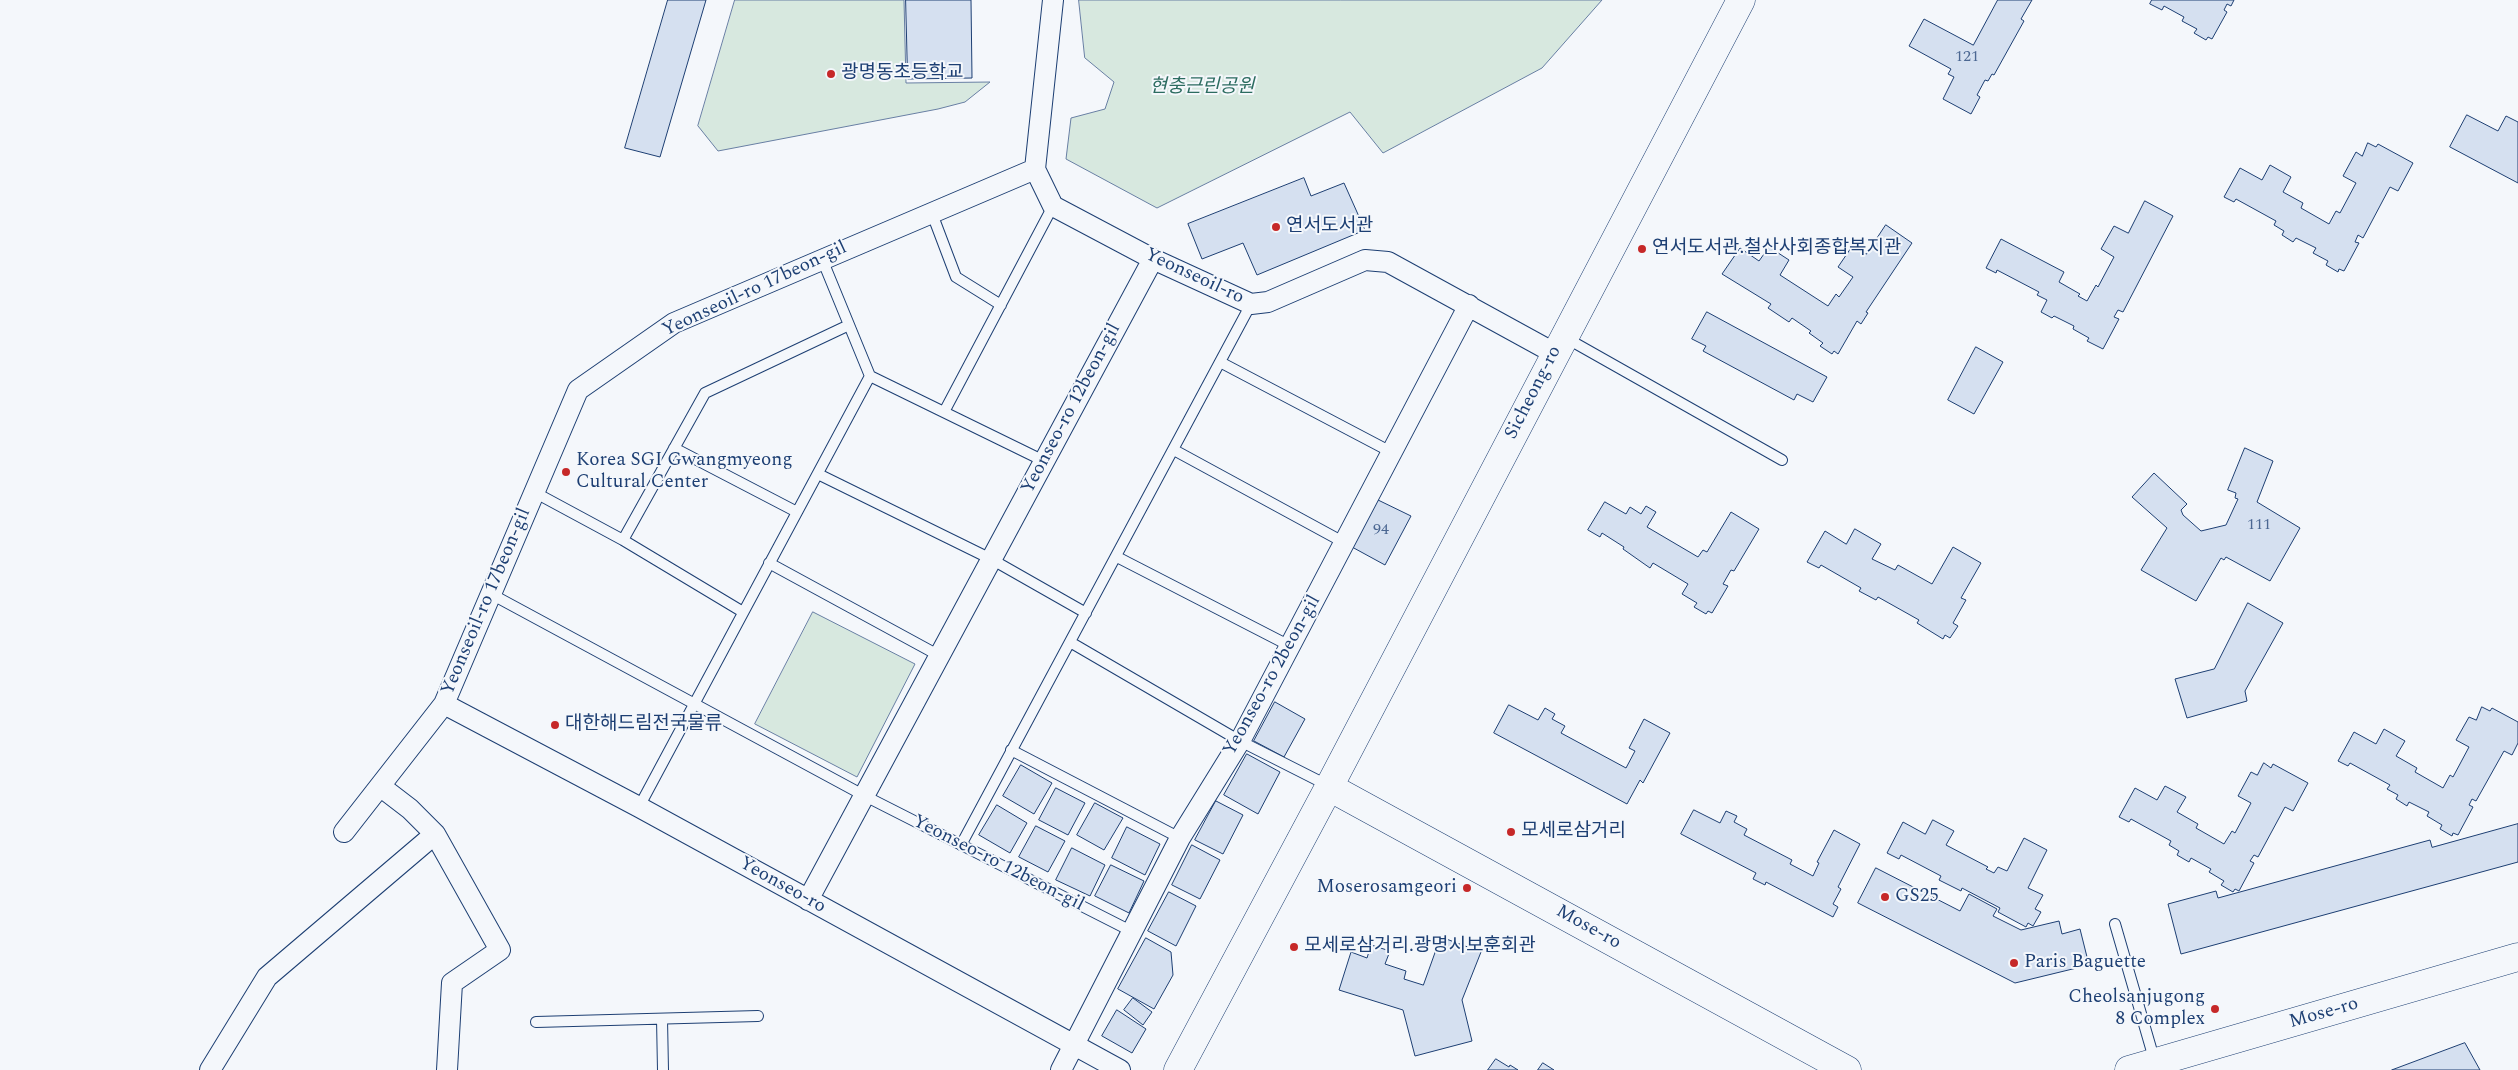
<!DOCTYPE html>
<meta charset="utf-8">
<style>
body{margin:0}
canvas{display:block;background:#f4f7fb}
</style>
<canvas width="2518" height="1070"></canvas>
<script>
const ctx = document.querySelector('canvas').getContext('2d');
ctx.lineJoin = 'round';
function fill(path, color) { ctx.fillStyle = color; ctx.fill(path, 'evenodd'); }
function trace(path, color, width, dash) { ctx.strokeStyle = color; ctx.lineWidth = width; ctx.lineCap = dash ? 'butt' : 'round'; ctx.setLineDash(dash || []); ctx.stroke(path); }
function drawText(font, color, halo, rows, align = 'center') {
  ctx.font = font + ' Spectral,"Noto Sans KR",serif'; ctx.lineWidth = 4; ctx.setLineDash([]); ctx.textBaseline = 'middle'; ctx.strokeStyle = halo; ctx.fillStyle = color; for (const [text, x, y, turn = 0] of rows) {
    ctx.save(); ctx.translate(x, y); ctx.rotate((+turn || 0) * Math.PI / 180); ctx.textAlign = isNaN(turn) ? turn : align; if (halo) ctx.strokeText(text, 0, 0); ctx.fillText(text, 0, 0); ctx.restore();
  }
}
const green = new Path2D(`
 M 735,0 L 904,0 L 906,83 L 990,82 L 965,102 L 938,109 L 718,151 L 698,126 Z
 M 1079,0 L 1602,0 L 1542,68 L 1383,153 L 1350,112 L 1157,208 L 1066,159 L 1071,118 L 1105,109 L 1114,82 L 1085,58 Z
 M 813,612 L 915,664 L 857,777 L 755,724 Z`);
fill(green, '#d7e8df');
trace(green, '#687fa3', 1);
const building = new Path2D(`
 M 668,0 L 706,0 L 660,157 L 625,148 Z
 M 906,0 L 971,0 L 972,78 L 908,79 Z
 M 1998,0 L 2032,0 L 2021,19 L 2024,21 L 1994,75 L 1992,74 L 1988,81 L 1985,80 L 1977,95 L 1980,97 L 1971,114 L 1943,99 L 1954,77 L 1948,74 L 1951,69 L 1909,46 L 1924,19 L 1973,45 Z
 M 2152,0 L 2234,0 L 2231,6 L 2227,4 L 2224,10 L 2227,12 L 2212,39 L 2208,37 L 2206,40 L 2194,33 L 2197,29 L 2182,21 L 2184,17 L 2164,6 L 2162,10 L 2150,4 Z
 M 2467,115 L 2498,131 L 2506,116 L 2518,122 L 2518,183 L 2450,147 Z
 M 2368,143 L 2376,147 L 2378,144 L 2413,163 L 2398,191 L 2390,187 L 2363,238 L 2358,235 L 2355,242 L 2359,243 L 2344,271 L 2339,269 L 2338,272 L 2326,265 L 2328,261 L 2313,253 L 2316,248 L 2296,238 L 2293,242 L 2282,235 L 2284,231 L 2274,225 L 2276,221 L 2236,199 L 2234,202 L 2224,197 L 2240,168 L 2262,180 L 2270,165 L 2291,177 L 2283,192 L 2303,203 L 2301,208 L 2329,224 L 2336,211 L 2340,213 L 2356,183 L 2343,176 L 2356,152 L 2362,156 Z
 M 1304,178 L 1311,196 L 1344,183 L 1365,230 L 1257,275 L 1243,243 L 1202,259 L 1188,224 Z
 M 2145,201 L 2173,216 L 2123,312 L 2118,310 L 2114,317 L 2119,319 L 2103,349 L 2087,341 L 2089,338 L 2073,329 L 2074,326 L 2054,316 L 2052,318 L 2041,312 L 2047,300 L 2037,295 L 2039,292 L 1997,270 L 1996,273 L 1986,268 L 2001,239 L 2064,272 L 2059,282 L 2080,294 L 2078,296 L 2087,301 L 2096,285 L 2098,287 L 2114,257 L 2101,249 L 2114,226 L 2128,233 Z
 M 1886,225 L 1912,243 L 1866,312 L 1868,313 L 1861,324 L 1857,321 L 1838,354 L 1834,351 L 1832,354 L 1820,346 L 1823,343 L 1809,333 L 1811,331 L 1792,318 L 1789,322 L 1768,308 L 1771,304 L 1722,274 L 1740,248 L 1759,261 L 1769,247 L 1789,260 L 1780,275 L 1828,306 L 1836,294 L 1839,297 L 1853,277 L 1838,267 L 1853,245 L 1866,254 Z
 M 1707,312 L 1827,377 L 1813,402 L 1797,394 L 1794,400 L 1703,351 L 1706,346 L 1692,339 Z
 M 1976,347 L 2003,362 L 1974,414 L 1948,400 Z
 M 2245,448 L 2273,461 L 2257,502 L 2300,528 L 2270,581 L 2226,557 L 2224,560 L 2221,558 L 2196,601 L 2141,570 L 2167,528 L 2132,497 L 2154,473 L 2187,504 L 2181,510 L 2183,515 L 2201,531 L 2226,525 L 2238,499 L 2235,498 L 2236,493 L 2228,490 Z
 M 1376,499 L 1411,516 L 1385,565 L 1352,547 Z
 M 1605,502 L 1626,514 L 1630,507 L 1641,514 L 1646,506 L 1656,512 L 1647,527 L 1698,557 L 1703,550 L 1707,552 L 1731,512 L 1759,529 L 1734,571 L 1731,570 L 1723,584 L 1728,586 L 1712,613 L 1708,611 L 1706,614 L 1694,607 L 1697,603 L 1682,594 L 1688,584 L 1653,563 L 1650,568 L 1623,549 L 1624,547 L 1602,533 L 1600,537 L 1588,530 Z
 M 1855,529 L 1881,544 L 1872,559 L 1895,570 L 1898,565 L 1932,584 L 1953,547 L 1981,563 L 1961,598 L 1966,600 L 1953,623 L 1958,626 L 1950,638 L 1945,635 L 1943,639 L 1917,623 L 1919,620 L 1878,597 L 1876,600 L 1859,591 L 1861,588 L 1821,565 L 1819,568 L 1807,562 L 1825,531 L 1846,544 Z
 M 2248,603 L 2283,623 L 2245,691 L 2247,701 L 2187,718 L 2175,679 L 2214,669 Z
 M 1275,702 L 1305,719 L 1284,757 L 1254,741 Z
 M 1509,705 L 1538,720 L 1545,708 L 1555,714 L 1552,719 L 1565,726 L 1561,733 L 1626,768 L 1635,751 L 1629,748 L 1644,719 L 1670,733 L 1643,783 L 1640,780 L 1627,804 L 1494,733 Z
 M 2482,707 L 2490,711 L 2492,708 L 2518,722 L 2518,743 L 2512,755 L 2504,751 L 2476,801 L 2472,799 L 2469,805 L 2473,807 L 2458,835 L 2453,833 L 2452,836 L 2440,829 L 2442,825 L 2427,816 L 2429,812 L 2409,802 L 2407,806 L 2396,799 L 2398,795 L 2387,789 L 2390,785 L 2350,763 L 2348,766 L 2338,761 L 2354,732 L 2376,744 L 2384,729 L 2405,741 L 2396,756 L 2417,768 L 2415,772 L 2443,788 L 2450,775 L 2453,777 L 2469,747 L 2456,740 L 2469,717 L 2476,720 Z
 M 1247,754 L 1280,772 L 1258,814 L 1224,795 Z
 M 2264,763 L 2271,768 L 2273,764 L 2308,783 L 2293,811 L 2285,807 L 2258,857 L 2254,855 L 2250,861 L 2254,863 L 2239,891 L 2235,889 L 2233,892 L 2221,885 L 2224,881 L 2209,872 L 2211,869 L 2191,858 L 2189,862 L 2177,855 L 2179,851 L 2169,845 L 2171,841 L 2131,819 L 2129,822 L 2119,817 L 2135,788 L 2157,800 L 2165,786 L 2186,797 L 2177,812 L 2198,824 L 2196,828 L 2224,844 L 2232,831 L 2235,833 L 2251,803 L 2238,796 L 2251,772 L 2257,775 Z
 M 1021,765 L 1052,783 L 1034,814 L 1003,796 Z
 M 1056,788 L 1085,803 L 1068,835 L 1039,820 Z
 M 1216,801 L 1243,815 L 1223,854 L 1195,840 Z
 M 1095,803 L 1123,818 L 1104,850 L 1077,835 Z
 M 997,805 L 1027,823 L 1010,853 L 979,835 Z
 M 1694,810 L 1720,823 L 1726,811 L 1737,816 L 1734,822 L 1747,829 L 1744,835 L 1792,860 L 1790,864 L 1813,876 L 1819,863 L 1817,862 L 1834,830 L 1860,844 L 1838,887 L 1841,889 L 1833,904 L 1838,907 L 1833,917 L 1766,882 L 1765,885 L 1753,879 L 1756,873 L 1681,834 Z
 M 1933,820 L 1954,831 L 1946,845 L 1988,867 L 1986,869 L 1994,873 L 1998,867 L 2007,871 L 2024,838 L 2047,850 L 2028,888 L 2043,895 L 2035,909 L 2041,912 L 2033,926 L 2028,923 L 2026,927 L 1998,912 L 2000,908 L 1962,888 L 1961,891 L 1939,880 L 1941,876 L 1901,855 L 1899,859 L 1887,853 L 1903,822 L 1925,834 Z
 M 2518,824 L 2518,862 L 2181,954 L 2168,904 L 2216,891 L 2218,898 L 2430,840 L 2432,847 Z
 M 1036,826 L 1065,841 L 1048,872 L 1019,857 Z
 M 1127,827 L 1160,844 L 1145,875 L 1112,858 Z
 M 1192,845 L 1220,860 L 1200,899 L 1172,885 Z
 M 1072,848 L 1105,865 L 1090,896 L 1056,880 Z
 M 1111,865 L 1144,881 L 1129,913 L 1095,896 Z
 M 1876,868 L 1960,911 L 1969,894 L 1997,909 L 1993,916 L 2021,930 L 2059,921 L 2062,934 L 2080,929 L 2089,965 L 2015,983 L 1858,903 Z
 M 1169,892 L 1196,906 L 1176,946 L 1148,931 Z
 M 1441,937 L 1481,952 L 1462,1000 L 1472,1041 L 1415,1056 L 1403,1010 L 1339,990 L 1351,952 L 1367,958 L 1371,945 L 1390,951 L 1385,964 L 1406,971 L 1404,979 L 1423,985 Z
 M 1146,938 L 1171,952 L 1173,975 L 1154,1009 L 1118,989 Z
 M 1133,998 L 1152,1012 L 1143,1025 L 1124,1010 Z
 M 1117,1010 L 1146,1029 L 1132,1053 L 1102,1036 Z
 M 2465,1043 L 2480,1070 L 2392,1070 Z
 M 1496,1059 L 1509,1067 L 1510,1065 L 1518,1070 L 1488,1070 Z
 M 1543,1063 L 1554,1070 L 1538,1070 Z`);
fill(building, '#d5e0f0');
trace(building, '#1d3f73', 1);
const lane = new Path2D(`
 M 931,211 L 956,277 L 1001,305
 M 822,259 L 870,376 L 1044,461
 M 1566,338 L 1782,460
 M 1220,362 L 1393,453
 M 944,412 L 1053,206
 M 674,448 L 797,512
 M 1174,450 L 1345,543
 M 818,474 L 991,559 L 1086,613
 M 534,492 L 623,540 L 743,612
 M 623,540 L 705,393 L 849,325
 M 1117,557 L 1290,646
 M 769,563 L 938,655
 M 491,594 L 865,796 L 1131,931
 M 1070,642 L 1240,741 L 1329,786
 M 1011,750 L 1180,838
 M 639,807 L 870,376
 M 961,845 L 1251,304
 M 2115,924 L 2155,1062
 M 662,1019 L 663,1070
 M 536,1022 L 758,1016`);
const street = new Path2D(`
 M 1053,0 L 1035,169 L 1053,206 L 1153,259 L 1251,304 L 1268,302 L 1365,260 L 1388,262 L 1554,353
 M 444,704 L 639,807 L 1120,1070
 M 380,786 L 410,809 L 435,834 L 500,950 L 452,983 L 447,1070
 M 344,832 L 444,704 L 578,390 L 674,323 L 1035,169
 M 808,900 L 1153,259
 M 210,1070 L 267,977 L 435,834
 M 1061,1070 L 1180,838 L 1240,741 L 1469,305`);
const secondary = new Path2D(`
 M 1329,787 L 1847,1070
 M 1178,1070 L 1329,787 L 1741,0
 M 2129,1070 L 2518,957`);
trace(lane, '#1d3f73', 12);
trace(street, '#1d3f73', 22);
trace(secondary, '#1d3f73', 29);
trace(lane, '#f4f7fb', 10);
trace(street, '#f4f7fb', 20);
trace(secondary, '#f4f7fb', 28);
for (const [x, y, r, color] of [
 [831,74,5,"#c62828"],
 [1276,227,5,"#c62828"],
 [1642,249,5,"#c62828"],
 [566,472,5,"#c62828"],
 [555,725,5,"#c62828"],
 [1511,832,5,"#c62828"],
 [1467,888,5,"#c62828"],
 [1885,897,5,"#c62828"],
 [1294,947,5,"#c62828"],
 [2014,963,5,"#c62828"],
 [2215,1009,5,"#c62828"]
]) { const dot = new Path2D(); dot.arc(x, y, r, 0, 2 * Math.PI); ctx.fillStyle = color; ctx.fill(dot); trace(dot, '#f4f7fb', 2); }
drawText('16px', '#4b6792', null, [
 ["121",1967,58],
 ["111",2259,526],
 ["94",1381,531]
]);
drawText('19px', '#1d3f73', '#f4f7fb', [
 ["광명동초등학교",841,74],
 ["연서도서관",1286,227],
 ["연서도서관.철산사회종합복지관",1652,249],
 ["Korea SGI Gwangmyeong",576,461],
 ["Cultural Center",576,483],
 ["대한해드림전국물류",565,725],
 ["모세로삼거리",1521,832],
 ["Moserosamgeori",1457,888,"right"],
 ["GS25",1895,897],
 ["모세로삼거리.광명시보훈회관",1304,947],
 ["Paris Baguette",2024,963],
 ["Cheolsanjugong",2205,998,"right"],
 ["8 Complex",2205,1020,"right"]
], 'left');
drawText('italic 19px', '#2c6c60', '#f4f7fb', [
 ["현충근린공원",1202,88]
]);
drawText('19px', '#1d3f73', '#f4f7fb', [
 ["Yeonseoil-ro",1194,277,25],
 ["Yeonseoil-ro 17beon-gil",755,290,-25],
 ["Sicheong-ro",1534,393,-63],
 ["Yeonseo-ro 12beon-gil",1072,409,-62],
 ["Yeonseoil-ro 17beon-gil",487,602,-67],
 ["Yeonseo-ro 2beon-gil",1273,676,-61],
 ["Yeonseo-ro 12beon-gil",998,864,27],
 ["Yeonseo-ro",782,886,29],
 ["Mose-ro",1588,928,29],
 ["Mose-ro",2324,1014,-16]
]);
</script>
